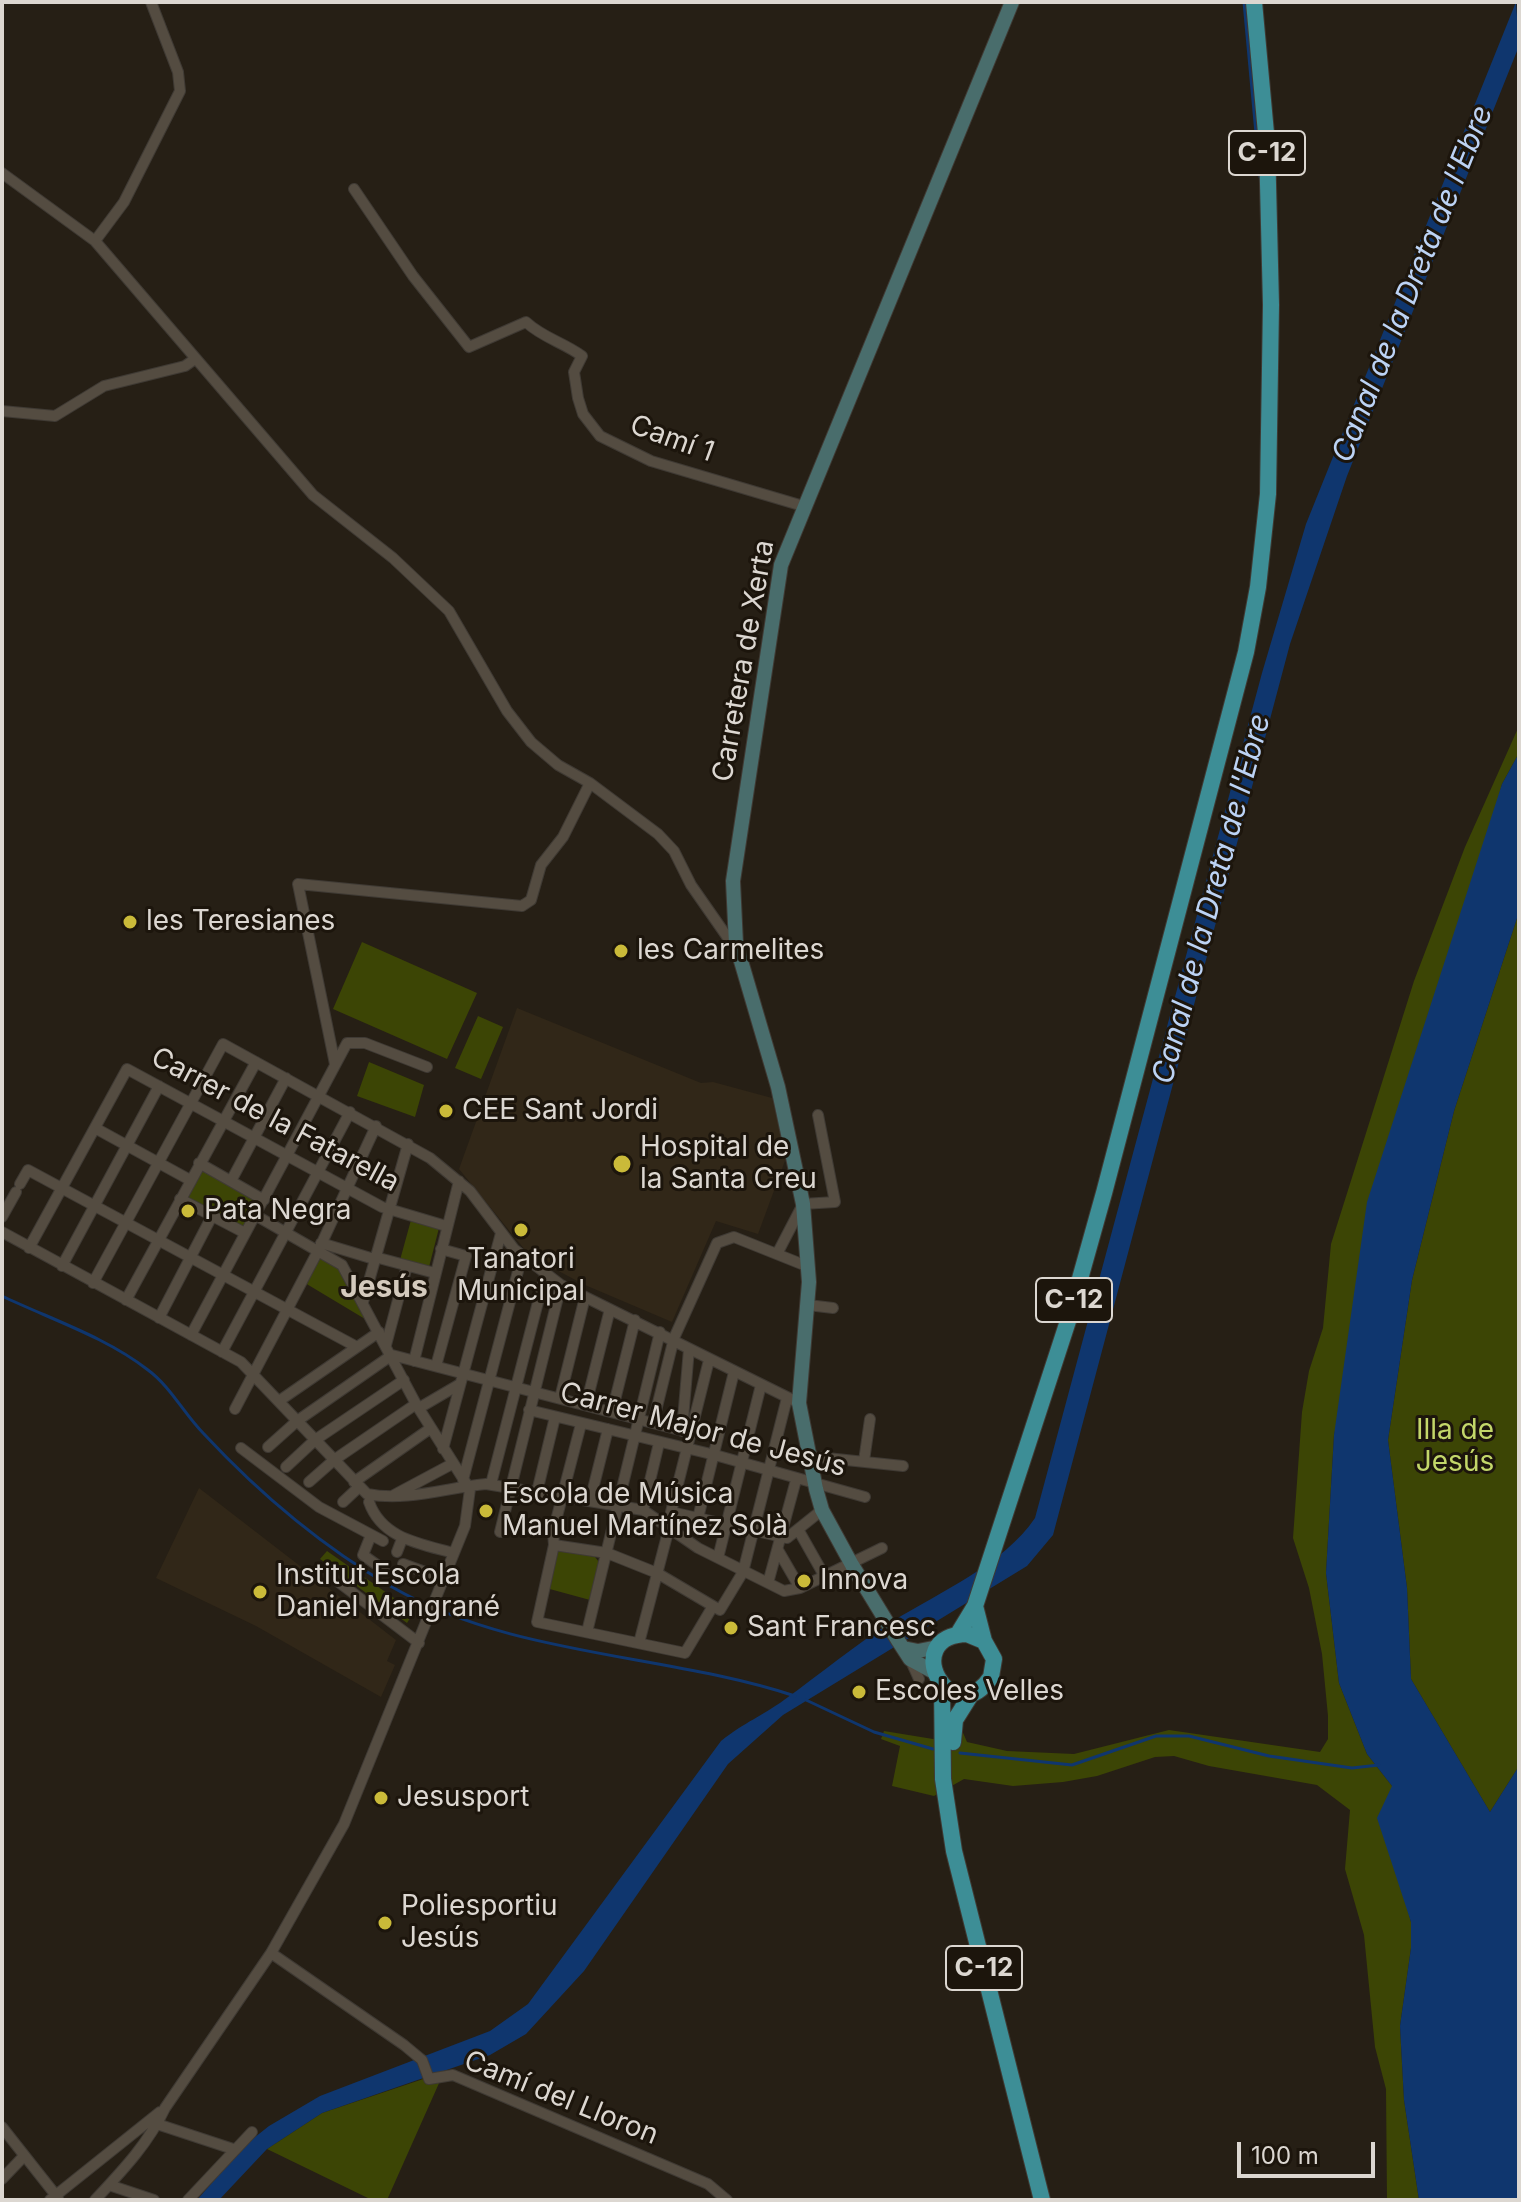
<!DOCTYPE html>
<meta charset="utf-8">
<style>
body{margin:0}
#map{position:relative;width:1521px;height:2202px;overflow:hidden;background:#261f15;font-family:Inter,sans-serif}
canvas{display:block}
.frame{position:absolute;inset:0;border:4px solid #dcd7d1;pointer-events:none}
.scale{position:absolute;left:1237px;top:2142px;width:138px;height:36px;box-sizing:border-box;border:4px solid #dcd7d1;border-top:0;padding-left:10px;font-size:24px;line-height:28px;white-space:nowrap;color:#dcd7d1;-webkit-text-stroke:6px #1c150c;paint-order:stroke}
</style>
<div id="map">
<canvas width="1521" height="2202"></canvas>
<div class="frame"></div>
<div class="scale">100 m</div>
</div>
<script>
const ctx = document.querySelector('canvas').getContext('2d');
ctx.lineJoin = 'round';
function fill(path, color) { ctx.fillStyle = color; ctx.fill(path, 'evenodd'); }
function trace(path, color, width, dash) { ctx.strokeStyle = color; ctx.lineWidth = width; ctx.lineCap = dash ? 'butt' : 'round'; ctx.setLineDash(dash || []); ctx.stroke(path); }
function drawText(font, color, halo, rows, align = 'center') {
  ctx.font = font + ' Inter,sans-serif'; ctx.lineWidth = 6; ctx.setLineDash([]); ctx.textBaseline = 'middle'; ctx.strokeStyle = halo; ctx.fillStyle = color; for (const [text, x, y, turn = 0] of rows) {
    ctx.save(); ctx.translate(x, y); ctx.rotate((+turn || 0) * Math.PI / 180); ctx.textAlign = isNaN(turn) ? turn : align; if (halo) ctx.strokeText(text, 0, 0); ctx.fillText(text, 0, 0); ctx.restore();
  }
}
fill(new Path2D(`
 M 517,1008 L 701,1083 L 713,1082 L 772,1098 L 786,1158 L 758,1234 L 716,1221 L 672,1322 L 585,1285 L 530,1256 L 459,1169 Z
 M 199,1488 L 396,1640 L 387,1661 L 395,1665 L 381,1697 L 256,1626 L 156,1578 Z`), '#312718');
fill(new Path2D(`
 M 1519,726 L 1519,753 L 1502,784 L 1334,1435 L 1326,1573 L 1339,1683 L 1367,1754 L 1392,1786 L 1405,1899 L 1411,1922 L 1411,1948 L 1400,2026 L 1404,2100 L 1419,2200 L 1387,2200 L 1386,2089 L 1375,2047 L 1364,1935 L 1345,1869 L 1350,1810 L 1317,1785 L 1209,1766 L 1174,1756 L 1155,1757 L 1097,1776 L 1063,1782 L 1013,1786 L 964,1779 L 934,1796 L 892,1786 L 900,1746 L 881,1739 L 884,1731 L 933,1739 L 961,1728 L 967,1742 L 1007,1751 L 1074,1754 L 1169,1730 L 1320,1752 L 1328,1739 L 1328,1716 L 1322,1654 L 1309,1588 L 1293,1538 L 1302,1412 L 1309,1371 L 1323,1328 L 1331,1244 L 1414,981 L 1465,847 Z
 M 1519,912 L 1519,1766 L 1490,1812 L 1411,1679 L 1407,1588 L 1388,1440 L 1412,1280 L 1454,1111 Z
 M 362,942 L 477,993 L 447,1059 L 333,1009 Z
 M 478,1016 L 503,1027 L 481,1079 L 455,1068 Z
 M 369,1062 L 424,1085 L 415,1117 L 357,1096 Z
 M 202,1169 L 259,1201 L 243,1227 L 187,1197 Z
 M 411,1220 L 439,1228 L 429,1267 L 400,1260 Z
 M 321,1255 L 334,1261 L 367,1316 L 365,1319 L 305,1283 Z
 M 561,1550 L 595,1557 L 599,1562 L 590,1600 L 546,1588 L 554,1554 Z
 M 327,1551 L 414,1612 L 407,1623 L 320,1559 Z
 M 444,2072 L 387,2200 L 372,2200 L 267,2149 L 322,2113 Z`), '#3c4505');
fill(new Path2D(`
 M 1516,2 L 1519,46 L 1347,476 L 1290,644 L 1053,1535 L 1027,1566 L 783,1715 L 728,1764 L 584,1971 L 526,2034 L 490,2055 L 322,2113 L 267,2149 L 219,2200 L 197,2200 L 245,2145 L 269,2126 L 320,2096 L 490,2031 L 528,2004 L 721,1741 C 745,1722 762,1716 784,1700 C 820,1674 855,1645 893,1621 C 940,1592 1004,1564 1035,1518 L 1262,673 L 1306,524 Z
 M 1519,753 L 1519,912 L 1454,1111 L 1412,1280 L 1388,1440 L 1407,1588 L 1411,1679 L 1490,1812 L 1519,1766 L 1519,2200 L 1419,2200 L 1404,2100 L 1400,2026 L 1411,1948 L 1411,1922 L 1377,1818 L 1392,1786 L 1367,1754 L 1339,1683 L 1326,1573 L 1334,1435 L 1367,1202 L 1502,784 Z`), '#0f366e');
trace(new Path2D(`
 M 1244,2 L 1260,177
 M 2,1296 C 50,1319 106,1337 148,1370 C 171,1387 184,1414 204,1434 C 258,1492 323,1547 392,1587 C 514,1657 664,1653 795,1696
 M 806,1700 L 874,1732 L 933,1749
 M 960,1753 L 1072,1765 L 1156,1736 L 1189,1736 L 1269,1756 L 1352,1768 L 1379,1765`), '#0f366e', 3);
const street = new Path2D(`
 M 2,173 L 95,241 L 313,495 L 393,558 L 449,611 L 507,711 L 531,742 L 558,765 L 590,783 L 658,834 L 674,851 L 691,885 L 728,938 L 736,944
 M 354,189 L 413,276 L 469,347 L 526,322 C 543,338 563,342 582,356 L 574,372 L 578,398 L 583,414 L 600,436 L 651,461 L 803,506
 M 95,241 L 124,202 L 180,91 L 178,72 L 151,2
 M 2,411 L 55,416 L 104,386 L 185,366 L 195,359
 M 335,1064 L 298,884 L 522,906 L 531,900 L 541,865 L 563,837 L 590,783
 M 95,1128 L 190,1180
 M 199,1163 L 264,1200
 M 231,1181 L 286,1078
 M 20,1184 L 28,1170 L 357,1347
 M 180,1199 L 245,1233
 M 255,1215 L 342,1265 L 416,1404 L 469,1488
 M 2,1217 L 16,1192
 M 2,1232 L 241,1362 L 367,1494 C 407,1502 449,1487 486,1484 L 643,1510 L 698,1548 L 784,1591 L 800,1588 L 882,1548
 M 321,1243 L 374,1259
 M 29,1248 L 127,1069 L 382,1207 L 446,1226
 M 777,1254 L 803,1204 L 835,1202 L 818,1115
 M 375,1257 L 435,1273
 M 62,1266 L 159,1086
 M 93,1283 L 223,1044 L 430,1158 L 470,1191 L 514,1249 L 561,1285 L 799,1403
 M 126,1300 L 256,1062
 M 363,1302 L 408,1144
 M 808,1305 L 833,1308
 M 159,1318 L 212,1216
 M 191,1335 L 347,1043 L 365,1043 L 427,1067
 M 386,1345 L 407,1266
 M 222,1352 L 350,1112
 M 709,1360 L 671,1512 L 787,1538 L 822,1510
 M 414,1361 L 459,1181
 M 436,1366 L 466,1256 L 441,1249
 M 560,1398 L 585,1297
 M 279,1401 L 379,1332
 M 586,1405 L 610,1309
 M 419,1408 L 460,1384
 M 235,1409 L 319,1249 L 376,1126
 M 529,1410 L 715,1455 L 865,1497
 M 612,1412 L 635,1320
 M 653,1423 L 674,1338 L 717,1243 L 734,1237 L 809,1267
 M 581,1424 L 553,1532 L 554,1545 L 537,1622 L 685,1653 L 713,1606 L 720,1610 L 743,1572 L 787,1398
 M 682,1431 L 689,1349
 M 268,1447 L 297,1421 L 392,1355 L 691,1433
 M 241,1448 L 319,1507 L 383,1541
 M 443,1449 L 501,1233
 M 808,1456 L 903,1466
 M 864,1461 L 870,1419
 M 286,1467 L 315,1440 L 404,1380
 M 463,1480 L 522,1256
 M 309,1482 L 334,1460 L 416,1404
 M 354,1482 L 431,1428
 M 491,1484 L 545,1275
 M 537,1492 L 555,1417
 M 394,1495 L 452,1464
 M 590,1501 L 608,1429
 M 343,1502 L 359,1487
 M 369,1502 C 382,1539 421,1544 454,1553
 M 643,1510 L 659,1443
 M 698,1518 L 734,1372
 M 799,1531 L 825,1577
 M 500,1532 L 561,1285
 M 371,1535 L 363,1555 L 384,1570
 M 554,1545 L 607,1553 L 657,1573 L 713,1606
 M 778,1550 L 800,1588
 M 397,1552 L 402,1539
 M 718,1558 L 761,1385
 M 403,1564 L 444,1579
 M 328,1574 L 419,1643
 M 768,1583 L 796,1480
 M 587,1632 L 660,1332
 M 639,1643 L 669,1528
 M 910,1659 L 919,1679
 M 271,1953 L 404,2045 L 422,2060 L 429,2079 L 453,2075 L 708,2184 L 727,2200
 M 157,2124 L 233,2149
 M 2,2127 L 58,2198
 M 2,2179 L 24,2156
 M 109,2185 L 154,2200
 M 50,2200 L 160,2112
 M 95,2200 C 122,2171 148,2144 165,2108 L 271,1953 L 344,1824 L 454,1553 L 465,1526 L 470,1489
 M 188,2200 L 252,2132`);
const secondary = new Path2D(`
 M 903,1648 L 918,1651 L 938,1647
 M 934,1672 L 910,1659 L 899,1642 L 852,1565 L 822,1510 L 816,1489 L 799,1403 L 809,1282 L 803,1204 L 778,1087 L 736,944 L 733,881 L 781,565 L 1012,2`);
const primary = new Path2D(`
 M 975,1606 L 984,1641 L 994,1659 L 991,1677 C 952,1735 897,1636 967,1634 L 984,1641
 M 958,1634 L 975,1606 L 1069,1318 L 1104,1193 L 1246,652 L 1258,587 L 1268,494 L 1271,305 L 1267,144 L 1254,2
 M 942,1686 L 943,1779 L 954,1851 L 1042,2200
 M 953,1742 L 955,1720 L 972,1693`);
trace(street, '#3f3a34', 12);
trace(secondary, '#3f3a34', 16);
trace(primary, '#3f3a34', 18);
trace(street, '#544c41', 10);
trace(secondary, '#496d6c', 14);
trace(primary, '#3d8e96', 16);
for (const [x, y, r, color] of [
 [130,922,8,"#caba39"],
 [621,951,8,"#caba39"],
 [446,1111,8,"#caba39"],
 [622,1164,10,"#caba39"],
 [188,1211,8,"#caba39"],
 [521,1230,8,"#caba39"],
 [486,1511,8,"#caba39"],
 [804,1581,8,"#caba39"],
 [260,1592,8,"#caba39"],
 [731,1628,8,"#caba39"],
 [859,1692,8,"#caba39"],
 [381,1798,8,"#caba39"],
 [385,1923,8,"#caba39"]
]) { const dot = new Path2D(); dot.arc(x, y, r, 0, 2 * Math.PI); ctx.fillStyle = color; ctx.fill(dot); trace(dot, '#1c150c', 3); }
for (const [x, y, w] of [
 [1267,153,76],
 [1074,1300,76],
 [984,1968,76]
]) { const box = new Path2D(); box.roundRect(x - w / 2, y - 22, w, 44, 6); ctx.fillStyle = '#1c150c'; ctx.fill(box); trace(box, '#dcd7d1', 2); }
drawText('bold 26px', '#dcd7d1', null, [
 ["C-12",1267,153],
 ["C-12",1074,1300],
 ["C-12",984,1968]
]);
drawText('28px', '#dcd7d1', '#1c150c', [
 ["Camí 1",672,439,20],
 ["Carretera de Xerta",744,661,-80],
 ["Carrer de la Fatarella",275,1120,28],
 ["Carrer Major de Jesús",703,1430,15],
 ["Camí del Lloron",561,2098,22]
]);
drawText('28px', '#dcd7d1', '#1c150c', [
 ["les Teresianes",146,922],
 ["les Carmelites",637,951],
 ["CEE Sant Jordi",462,1111],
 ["Hospital de",640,1148],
 ["la Santa Creu",640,1180],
 ["Pata Negra",204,1211],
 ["Tanatori",521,1260,"center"],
 ["Municipal",521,1292,"center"],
 ["Escola de Música",502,1495],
 ["Manuel Martínez Solà",502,1527],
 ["Institut Escola",276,1576],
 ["Daniel Mangrané",276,1608],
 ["Innova",820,1581],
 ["Sant Francesc",747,1628],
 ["Escoles Velles",875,1692],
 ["Jesusport",397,1798],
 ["Poliesportiu",401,1907],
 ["Jesús",401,1939]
], 'left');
drawText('28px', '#c3d769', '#1c150c', [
 ["Illa de",1455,1431],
 ["Jesús",1455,1463]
]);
drawText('italic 30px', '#bcd3f5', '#1c150c', [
 ["Canal de la Dreta de l'Ebre",1413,284,-68],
 ["Canal de la Dreta de l'Ebre",1212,899,-75]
]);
drawText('bold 30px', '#d4cabd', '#1c150c', [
 ["Jesús",384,1288]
]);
</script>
